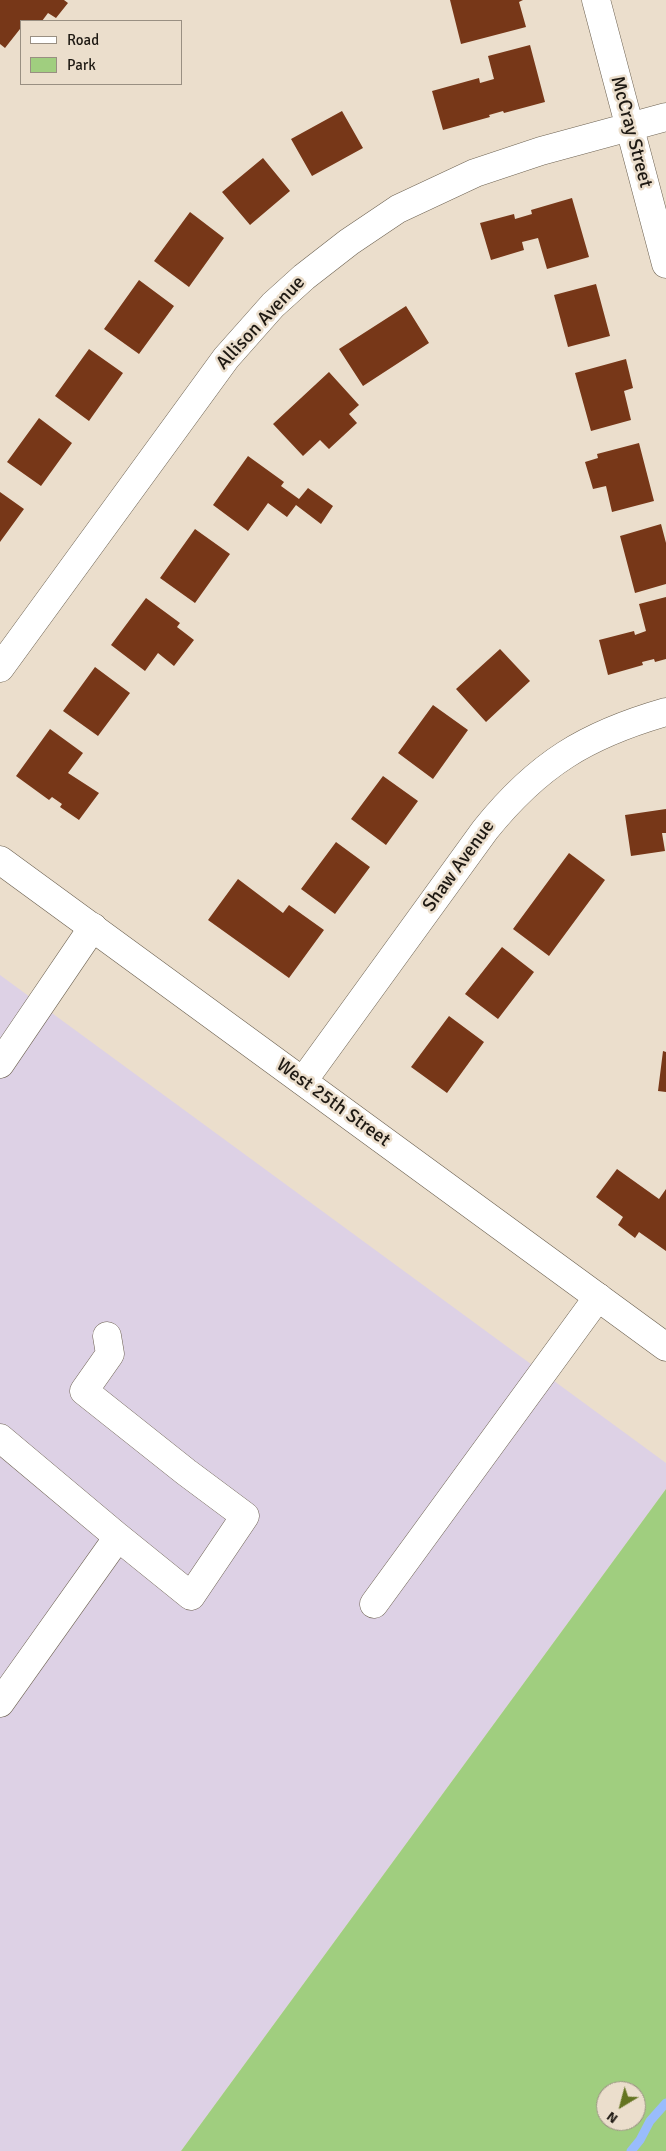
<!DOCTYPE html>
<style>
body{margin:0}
#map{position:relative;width:666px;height:2151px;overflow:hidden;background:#ebdecc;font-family:Signika,sans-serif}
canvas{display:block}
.legend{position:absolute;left:20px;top:20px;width:162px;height:65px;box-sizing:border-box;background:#ebdecc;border:1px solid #998f82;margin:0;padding:6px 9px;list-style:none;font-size:15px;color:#1e1913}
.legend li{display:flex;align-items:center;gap:10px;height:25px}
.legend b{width:25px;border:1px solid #998f82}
.north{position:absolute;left:596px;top:2081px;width:50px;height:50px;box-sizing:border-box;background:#ebdecc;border:1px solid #998f82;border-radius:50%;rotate:217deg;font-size:14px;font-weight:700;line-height:20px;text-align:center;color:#1e1913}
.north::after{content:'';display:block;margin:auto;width:18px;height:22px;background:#647421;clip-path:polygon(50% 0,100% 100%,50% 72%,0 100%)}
</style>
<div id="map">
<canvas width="666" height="2151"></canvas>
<ul class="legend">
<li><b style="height:6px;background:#fff"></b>Road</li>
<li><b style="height:14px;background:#a0ce7f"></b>Park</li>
</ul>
<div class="north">N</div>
</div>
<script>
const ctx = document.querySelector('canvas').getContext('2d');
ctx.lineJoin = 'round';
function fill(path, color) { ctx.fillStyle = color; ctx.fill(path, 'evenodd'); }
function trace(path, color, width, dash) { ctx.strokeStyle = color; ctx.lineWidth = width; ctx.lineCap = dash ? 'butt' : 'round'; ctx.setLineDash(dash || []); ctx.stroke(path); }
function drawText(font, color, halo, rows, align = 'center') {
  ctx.font = font + ' Signika,sans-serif'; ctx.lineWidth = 5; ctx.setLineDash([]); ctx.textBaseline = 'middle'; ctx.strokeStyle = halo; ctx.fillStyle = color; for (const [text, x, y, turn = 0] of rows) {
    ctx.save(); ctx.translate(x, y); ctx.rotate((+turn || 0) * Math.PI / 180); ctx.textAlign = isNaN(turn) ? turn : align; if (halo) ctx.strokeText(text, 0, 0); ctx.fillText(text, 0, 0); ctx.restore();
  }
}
fill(new Path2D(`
 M 0,975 L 666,1463 L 666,1489 L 181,2151 L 0,2151 Z`), '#ddd1e5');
fill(new Path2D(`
 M 666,1489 L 666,2151 L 181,2151 ZM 606,2091 L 636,2091 L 636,2121 L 606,2121 Z`), '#a0ce7f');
trace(new Path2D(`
 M 631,2151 L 640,2140 L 650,2121 L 666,2103`), '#99bcfc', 9);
fill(new Path2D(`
 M 0,0 L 64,0 L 68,3 L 56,18 L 48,13 L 42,21 L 21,21 L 21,30 L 20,29 L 5,48 L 0,44 Z
 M 450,0 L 523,0 L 519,2 L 526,27 L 461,44 Z
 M 530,45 L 545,102 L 504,113 L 503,111 L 489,115 L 490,117 L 443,130 L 432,91 L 479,78 L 480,83 L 494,79 L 488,56 Z
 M 342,111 L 363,148 L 312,176 L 291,139 Z
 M 263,158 L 290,191 L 250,225 L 222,192 Z
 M 572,198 L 589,257 L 547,269 L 538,238 L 522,242 L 524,250 L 491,260 L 480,223 L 514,214 L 515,219 L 532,214 L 531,210 Z
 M 190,212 L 224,238 L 189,287 L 154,261 Z
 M 139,280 L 174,306 L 139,354 L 104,329 Z
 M 596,284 L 610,336 L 568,347 L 554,295 Z
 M 406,306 L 429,343 L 363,386 L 339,349 Z
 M 89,349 L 123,373 L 89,421 L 55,396 Z
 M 626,359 L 633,388 L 624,391 L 631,420 L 591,431 L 575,373 Z
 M 329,372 L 359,405 L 349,414 L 357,423 L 329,449 L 320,440 L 303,456 L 273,424 Z
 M 39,418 L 72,443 L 41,486 L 7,462 Z
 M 639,443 L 654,501 L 612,512 L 606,486 L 593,489 L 585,462 L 598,458 L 597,454 Z
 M 248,456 L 284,482 L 281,486 L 299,499 L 308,488 L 333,506 L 321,524 L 296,505 L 287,517 L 268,503 L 248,531 L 213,505 Z
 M 0,492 L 24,509 L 0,542 Z
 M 661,524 L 666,543 L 666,584 L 635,593 L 620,536 Z
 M 195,529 L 230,554 L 195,603 L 160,578 Z
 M 666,597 L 666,659 L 655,662 L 654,659 L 642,662 L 643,665 L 608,675 L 599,640 L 634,631 L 635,635 L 646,631 L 639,604 Z
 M 146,598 L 180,623 L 177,627 L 194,640 L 174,666 L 158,653 L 145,671 L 111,645 Z
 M 500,649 L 530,681 L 486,722 L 456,689 Z
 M 95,667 L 130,693 L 98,736 L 63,711 Z
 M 433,705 L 468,730 L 433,779 L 398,753 Z
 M 50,729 L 83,753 L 68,773 L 99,793 L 79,820 L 60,807 L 62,804 L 52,797 L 49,800 L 16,776 Z
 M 383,776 L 418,801 L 386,845 L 351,819 Z
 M 666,809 L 666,833 L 662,833 L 665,851 L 631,856 L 625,815 Z
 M 336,842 L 370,867 L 335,914 L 301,889 Z
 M 569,853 L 605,880 L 549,956 L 513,929 Z
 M 238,879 L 283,913 L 289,905 L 324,930 L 289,978 L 208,920 Z
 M 502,947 L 534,972 L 498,1019 L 465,994 Z
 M 449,1016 L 484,1042 L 447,1093 L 411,1067 Z
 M 663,1051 L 666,1052 L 666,1092 L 658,1091 Z
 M 617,1169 L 659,1199 L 666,1189 L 666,1251 L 639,1232 L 635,1238 L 618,1225 L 623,1217 L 596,1197 Z`), '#773718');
const minor = new Path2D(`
 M 596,0 L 666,264
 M 0,668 L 226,358 L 273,305 L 304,277 L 349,242 L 398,209 L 475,173 L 541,151 L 666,117
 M 0,1064 L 93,927
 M 303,1081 L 485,830 C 538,764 586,735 666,712
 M 0,1438 L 118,1537
 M 374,1604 L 598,1297
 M 0,1703 L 118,1537 L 191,1596 L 245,1516 L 186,1472 L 84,1391 L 110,1354 L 107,1336`);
const major = new Path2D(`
 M 0,860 L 666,1347`);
trace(minor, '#6d6252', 29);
trace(major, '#6d6252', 29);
trace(minor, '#fff', 28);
trace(major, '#fff', 28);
drawText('19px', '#1e1913', '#ebdecc', [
 ["McCray Street",631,132,75],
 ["Allison Avenue",261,323,-47],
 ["Shaw Avenue",459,866,-54],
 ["West 25th Street",333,1103,36]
]);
</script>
